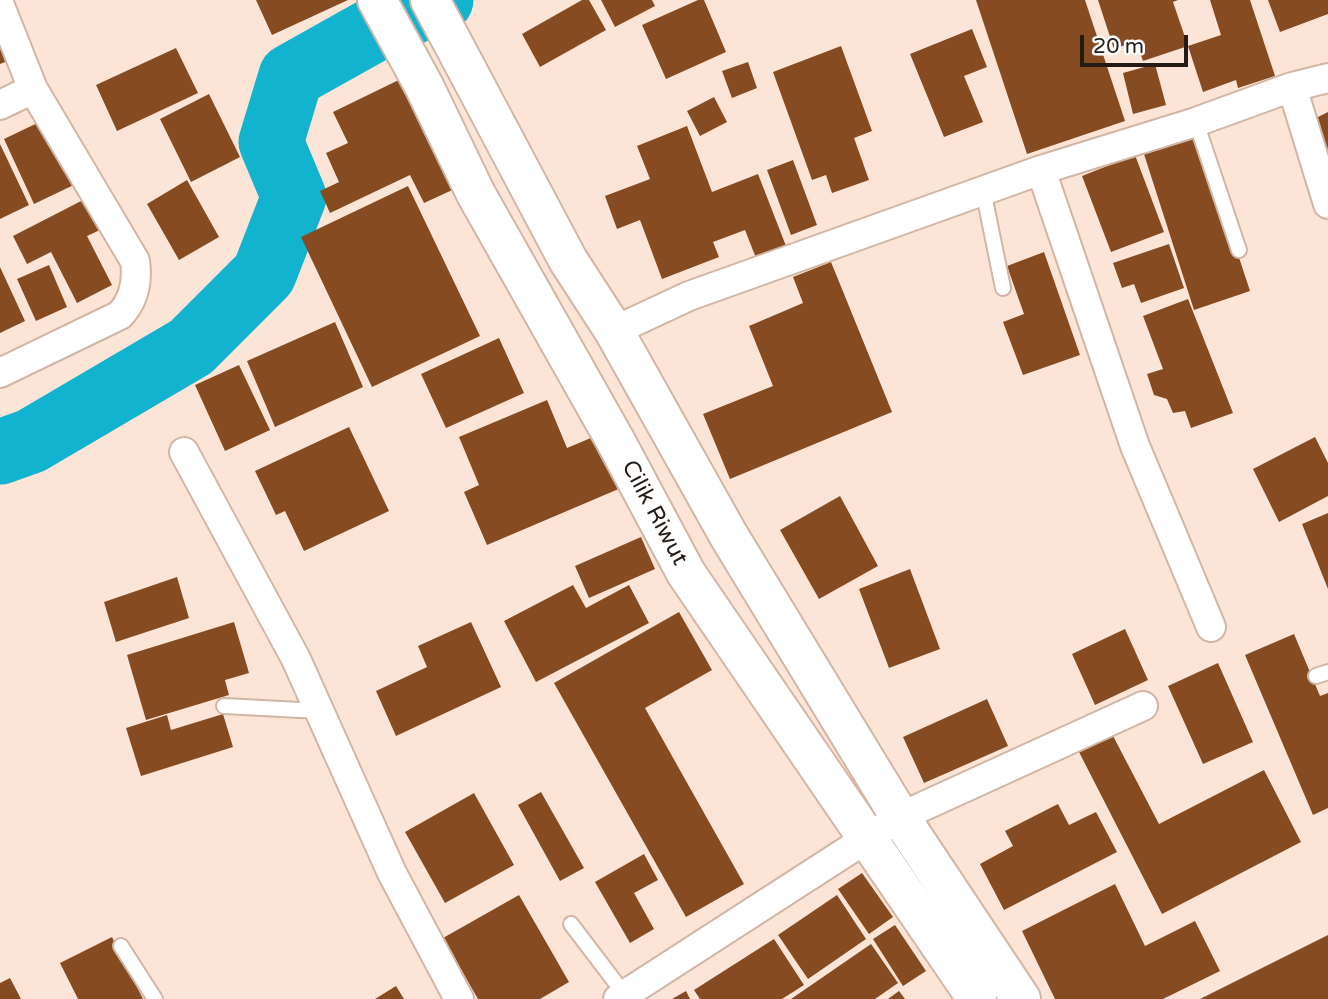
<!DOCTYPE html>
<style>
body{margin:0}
#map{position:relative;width:1328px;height:999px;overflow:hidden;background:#fce5d7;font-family:"Varela Round",sans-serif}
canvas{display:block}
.scale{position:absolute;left:1080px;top:35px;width:108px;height:32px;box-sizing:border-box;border:4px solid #251b15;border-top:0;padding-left:9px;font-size:21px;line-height:24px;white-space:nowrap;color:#251b15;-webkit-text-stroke:5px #fff;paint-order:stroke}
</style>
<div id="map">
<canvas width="1328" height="999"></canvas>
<div class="scale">20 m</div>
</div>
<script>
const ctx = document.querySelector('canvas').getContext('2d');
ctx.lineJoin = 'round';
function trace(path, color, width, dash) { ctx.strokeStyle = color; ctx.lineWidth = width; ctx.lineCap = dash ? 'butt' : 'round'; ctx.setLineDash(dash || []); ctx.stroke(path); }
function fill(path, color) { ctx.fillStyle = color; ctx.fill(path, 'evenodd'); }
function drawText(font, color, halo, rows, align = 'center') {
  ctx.font = font + ' "Varela Round",sans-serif'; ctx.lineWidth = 7; ctx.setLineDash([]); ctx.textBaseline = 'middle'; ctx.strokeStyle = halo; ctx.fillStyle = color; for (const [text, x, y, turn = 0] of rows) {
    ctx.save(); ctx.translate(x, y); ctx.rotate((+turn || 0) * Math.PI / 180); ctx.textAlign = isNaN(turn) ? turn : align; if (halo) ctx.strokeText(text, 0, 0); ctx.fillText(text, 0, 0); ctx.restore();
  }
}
trace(new Path2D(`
 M 0,452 L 31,441 L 191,347 L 264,274 L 294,197 L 271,142 L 291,76 L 384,24 L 441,0`), '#12b3ce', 65);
fill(new Path2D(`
 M 256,0 L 348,0 L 272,35 Z
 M 582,0 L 589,0 L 606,30 L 540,67 L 522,34 Z
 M 601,0 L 652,0 L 655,6 L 615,27 Z
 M 698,0 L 704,0 L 726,52 L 666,79 L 642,25 Z
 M 976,0 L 1085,0 L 1125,121 L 1027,154 Z
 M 1098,0 L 1178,0 L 1173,2 L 1188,46 L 1143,61 L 1136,41 L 1114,49 Z
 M 1210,0 L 1250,0 L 1275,76 L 1238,88 L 1236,80 L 1203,92 L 1188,46 L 1221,35 Z
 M 1268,0 L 1328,0 L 1328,14 L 1280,32 Z
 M 0,24 L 15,58 L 0,64 Z
 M 972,29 L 987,67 L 964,76 L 983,122 L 944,137 L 910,54 Z
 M 841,46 L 872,131 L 854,138 L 869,180 L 832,193 L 826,175 L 812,180 L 773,72 Z
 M 176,48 L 198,93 L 117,131 L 96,85 Z
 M 748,62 L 757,88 L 732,98 L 722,71 Z
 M 1155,64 L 1166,105 L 1133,114 L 1123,73 Z
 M 409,75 L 461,186 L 424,203 L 410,175 L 330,213 L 320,191 L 339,182 L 326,153 L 348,143 L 333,112 Z
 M 209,94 L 240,157 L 191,182 L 160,119 Z
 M 714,97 L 727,122 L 700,136 L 687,111 Z
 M 1328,112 L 1328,162 L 1308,122 Z
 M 50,117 L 80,182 L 34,204 L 4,139 Z
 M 687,126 L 712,192 L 758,174 L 786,246 L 756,258 L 745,230 L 713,242 L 719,257 L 662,279 L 640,220 L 617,229 L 605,196 L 650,179 L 637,146 Z
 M 1198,133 L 1250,291 L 1194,310 L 1143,151 Z
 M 0,144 L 29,205 L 0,219 Z
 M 1135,155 L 1164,232 L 1111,252 L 1082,176 Z
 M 793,160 L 817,225 L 791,235 L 767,170 Z
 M 187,180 L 219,237 L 179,260 L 147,204 Z
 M 408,186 L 480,336 L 372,387 L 301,237 Z
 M 87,198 L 102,229 L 87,236 L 112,285 L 77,303 L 51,252 L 27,264 L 13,236 Z
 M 1169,244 L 1184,288 L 1141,303 L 1134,284 L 1122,288 L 1113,263 Z
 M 1044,252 L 1080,355 L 1023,375 L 1003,322 L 1024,314 L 1007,266 Z
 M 831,262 L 892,412 L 730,479 L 703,414 L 773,386 L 749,326 L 803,303 L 793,277 Z
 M 49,265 L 67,307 L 36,321 L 17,279 Z
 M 0,267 L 25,321 L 0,333 Z
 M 1188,299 L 1233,413 L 1191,428 L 1185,411 L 1173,413 L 1167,399 L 1154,395 L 1147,374 L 1163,369 L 1143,316 Z
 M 335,322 L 363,387 L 275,427 L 247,361 Z
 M 499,338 L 524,393 L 446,428 L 421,374 Z
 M 239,365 L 270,430 L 225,451 L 195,385 Z
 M 547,400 L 567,448 L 605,432 L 628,485 L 487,545 L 464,492 L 479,485 L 459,437 Z
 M 349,427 L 389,511 L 304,551 L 285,511 L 276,515 L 255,471 Z
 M 1315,437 L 1328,463 L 1328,496 L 1279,522 L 1253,469 Z
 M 840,496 L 878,566 L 819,599 L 780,530 Z
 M 1328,513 L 1328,589 L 1302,524 Z
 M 641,537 L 655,569 L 589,598 L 575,566 Z
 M 910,569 L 940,649 L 889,668 L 859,589 Z
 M 177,577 L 189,618 L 116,642 L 104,602 Z
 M 573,585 L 586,608 L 629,585 L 649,623 L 536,682 L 504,621 Z
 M 679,612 L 712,670 L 645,708 L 744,884 L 686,917 L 554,683 Z
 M 234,622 L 249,673 L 225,680 L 229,695 L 146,720 L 127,655 Z
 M 471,622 L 501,687 L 396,736 L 376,691 L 427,667 L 418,646 Z
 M 1125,629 L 1148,680 L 1095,705 L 1072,654 Z
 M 1294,634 L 1320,696 L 1328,693 L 1328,808 L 1313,815 L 1245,655 Z
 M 1218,663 L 1253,742 L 1203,764 L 1168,686 Z
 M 987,699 L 1008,746 L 924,783 L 903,737 Z
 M 223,714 L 233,747 L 141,776 L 126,728 L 167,715 L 171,730 Z
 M 1112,734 L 1159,824 L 1264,770 L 1301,842 L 1162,914 L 1079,752 Z
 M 541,792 L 584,868 L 560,881 L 518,805 Z
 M 474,793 L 514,865 L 445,903 L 405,832 Z
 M 1058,804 L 1069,825 L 1096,812 L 1117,852 L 1004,910 L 980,864 L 1013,846 L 1005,831 Z
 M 644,854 L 658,880 L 634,893 L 654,929 L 630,943 L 595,882 Z
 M 862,873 L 893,917 L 869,934 L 838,889 Z
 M 1115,884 L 1145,946 L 1195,921 L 1220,971 L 1163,999 L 1055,999 L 1022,931 Z
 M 519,895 L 569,982 L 540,999 L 478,999 L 443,938 Z
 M 837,895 L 866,939 L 808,979 L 778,935 Z
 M 895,925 L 926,971 L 903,986 L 873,939 Z
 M 1328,935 L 1328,999 L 1200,999 Z
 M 112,937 L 143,999 L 78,999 L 60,963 Z
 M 774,939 L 804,985 L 782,999 L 700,999 L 694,990 Z
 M 871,944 L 898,983 L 875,999 L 791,999 Z
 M 10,978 L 21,999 L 0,999 L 0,983 Z
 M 396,986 L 404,999 L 375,999 Z
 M 686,991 L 690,999 L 672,999 Z
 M 899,991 L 905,999 L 888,999 Z`), '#864b21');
const lane = new Path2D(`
 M 1196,122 L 1239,250
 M 983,190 L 1003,288
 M 1316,676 L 1328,672
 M 224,706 L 319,711
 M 571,924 L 625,995
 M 121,946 L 155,999`);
const street = new Path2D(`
 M 0,6 L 33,89 L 135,261 C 138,282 134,300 120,315 L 0,373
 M 1292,87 L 1328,204
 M 0,105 L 33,89
 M 1041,170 L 1135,446 L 1211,627
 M 614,331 L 689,296 L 1041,170 L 1196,122 L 1292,87 L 1328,78
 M 184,452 L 296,659 L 392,873 L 459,999
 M 618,999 L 900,817 L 1143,706`);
const primary = new Path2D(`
 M 377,0 L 424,86 L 476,194 L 615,440 L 686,573 L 977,999
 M 430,0 L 568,260 L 614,331 L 729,536 L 900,817 L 1021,999`);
trace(lane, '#d1b6a5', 18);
trace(street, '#d1b6a5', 32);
trace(primary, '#d1b6a5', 42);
trace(lane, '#fff', 14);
trace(street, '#fff', 28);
trace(primary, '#fff', 38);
drawText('23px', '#251b15', '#fff', [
 ["Cilik Riwut",654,513,62]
]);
</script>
